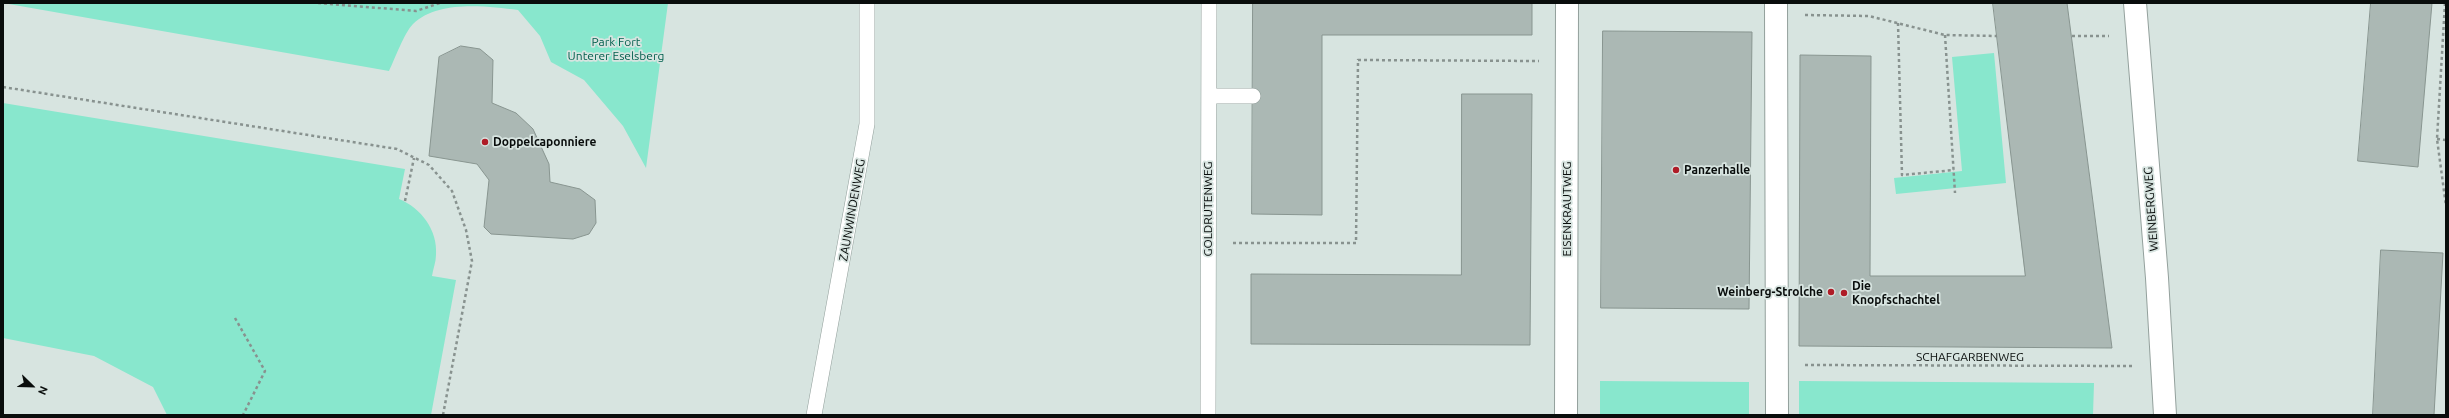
<!DOCTYPE html>
<style>
body{margin:0}
#map{position:relative;width:2449px;height:418px;overflow:hidden;background:#d7e4e0;font-family:Ubuntu,sans-serif}
canvas{display:block}
.frame{position:absolute;inset:0;border:4px solid #090d0c;pointer-events:none}
.north{position:absolute;left:12px;top:366px;width:40px;height:40px;-webkit-text-stroke:3px #d7e4e0;paint-order:stroke;rotate:113deg;font-size:11px;font-weight:700;line-height:16px;text-align:center;color:#090d0c}
.north::after{content:'';display:block;margin:auto;width:14px;height:18px;background:#090d0c;clip-path:polygon(50% 0,100% 100%,50% 72%,0 100%)}
</style>
<div id="map">
<canvas width="2449" height="418"></canvas>
<div class="frame"></div>
<div class="north">N</div>
</div>
<script>
const ctx = document.querySelector('canvas').getContext('2d');
ctx.lineJoin = 'round';
function fill(path, color) { ctx.fillStyle = color; ctx.fill(path, 'evenodd'); }
function trace(path, color, width, dash) { ctx.strokeStyle = color; ctx.lineWidth = width; ctx.lineCap = dash ? 'butt' : 'round'; ctx.setLineDash(dash || []); ctx.stroke(path); }
function drawText(font, color, halo, rows, align = 'center') {
  ctx.font = font + ' Ubuntu,sans-serif'; ctx.lineWidth = 3.5; ctx.setLineDash([]); ctx.textBaseline = 'middle'; ctx.strokeStyle = halo; ctx.fillStyle = color; for (const [text, x, y, turn = 0] of rows) {
    ctx.save(); ctx.translate(x, y); ctx.rotate((+turn || 0) * Math.PI / 180); ctx.textAlign = isNaN(turn) ? turn : align; if (halo) ctx.strokeText(text, 0, 0); ctx.fillText(text, 0, 0); ctx.restore();
  }
}
fill(new Path2D(`
 M 3,3 L 668,3 L 646,168 L 623,126 L 584,80 L 551,62 L 540,36 L 518,10 C 485,6 438,0 413,24 C 404,33 395,59 389,71 Z
 M 1994,53 L 2006,183 L 1896,194 L 1894,178 L 1962,171 L 1952,57 Z
 M 3,103 L 405,169 L 399,199 C 421,208 438,230 436,255 C 436,262 433,269 432,276 L 456,280 L 431,415 L 167,415 L 153,387 L 94,356 L 3,338 Z
 M 1600,381 L 1749,382 L 1749,415 L 1600,415 Z
 M 1799,381 L 2094,383 L 2093,415 L 1799,415 Z`), '#88e7cd');
const building = new Path2D(`
 M 1253,3 L 1532,3 L 1532,35 L 1322,35 L 1322,215 L 1252,214 Z
 M 1993,3 L 2067,3 L 2112,348 L 1799,346 L 1800,55 L 1871,56 L 1870,276 L 2025,276 Z
 M 2371,3 L 2432,3 L 2418,167 L 2358,161 Z
 M 1603,31 L 1752,32 L 1749,309 L 1601,308 Z
 M 461,46 L 480,49 L 493,60 L 492,103 L 516,113 L 533,129 L 549,164 L 550,182 L 580,189 L 595,200 L 596,223 L 589,234 L 573,239 L 491,234 L 484,227 L 489,180 L 477,164 L 429,156 L 439,57 Z
 M 1462,94 L 1532,94 L 1530,345 L 1251,344 L 1251,274 L 1461,275 Z
 M 2381,250 L 2443,253 L 2434,415 L 2373,415 Z`);
fill(building, '#abb8b4');
trace(building, '#889590', 1);
const service = new Path2D(`
 M 1209,96 L 1253,96
 M 814,415 L 867,124 L 867,3
 M 1208,415 L 1209,3`);
const pedestrian = new Path2D(`
 M 1776,3 L 1777,415`);
const minor = new Path2D(`
 M 1566,415 L 1567,3`);
const tertiary = new Path2D(`
 M 2135,3 L 2157,278 L 2165,415`);
trace(service, '#93a09c', 16);
trace(pedestrian, '#93a09c', 24);
trace(minor, '#93a09c', 24);
trace(tertiary, '#93a09c', 24);
trace(new Path2D(`
 M 318,3 L 416,11 L 440,3
 M 2445,3 L 2437,139 L 2446,206
 M 1805,15 L 1869,16 L 1945,35 L 1997,36
 M 1898,23 L 1902,175 L 1954,170
 M 1945,35 L 1955,193
 M 2072,36 L 2109,36
 M 3,87 L 397,149 L 429,165 L 452,191 L 466,230 L 472,261 L 443,415
 M 2437,139 L 2446,140
 M 405,201 L 414,158
 M 1233,243 L 1356,243 L 1358,60 L 1539,61
 M 235,318 L 265,371 L 243,415
 M 1805,365 L 2134,366`), '#88928f', 2.5, [3, 3]);
trace(service, '#fff', 15);
trace(pedestrian, '#fff', 22);
trace(minor, '#fff', 22);
trace(tertiary, '#fff', 22);
for (const [x, y, r, color] of [
 [485,142,4,"#af1c27"],
 [1676,170,4,"#af1c27"],
 [1831,292,4,"#af1c27"],
 [1844,293,4,"#af1c27"]
]) { const dot = new Path2D(); dot.arc(x, y, r, 0, 2 * Math.PI); ctx.fillStyle = color; ctx.fill(dot); trace(dot, '#d7e4e0', 1.5); }
drawText('12px', '#005e4c', '#d7e4e0', [
 ["Park Fort",616,42],
 ["Unterer Eselsberg",616,56]
]);
drawText('bold 12px', '#090d0c', '#d7e4e0', [
 ["Doppelcaponniere",493,142],
 ["Panzerhalle",1684,170],
 ["Die",1852,286],
 ["Knopfschachtel",1852,300],
 ["Weinberg-Strolche",1823,292,"right"]
], 'left');
drawText('12px', '#090d0c', '#d7e4e0', [
 ["GOLDRUTENWEG",1208,209,-90],
 ["EISENKRAUTWEG",1567,209,-90],
 ["WEINBERGWEG",2151,209,-94],
 ["ZAUNWINDENWEG",852,210,-80],
 ["SCHAFGARBENWEG",1970,357]
]);
</script>
